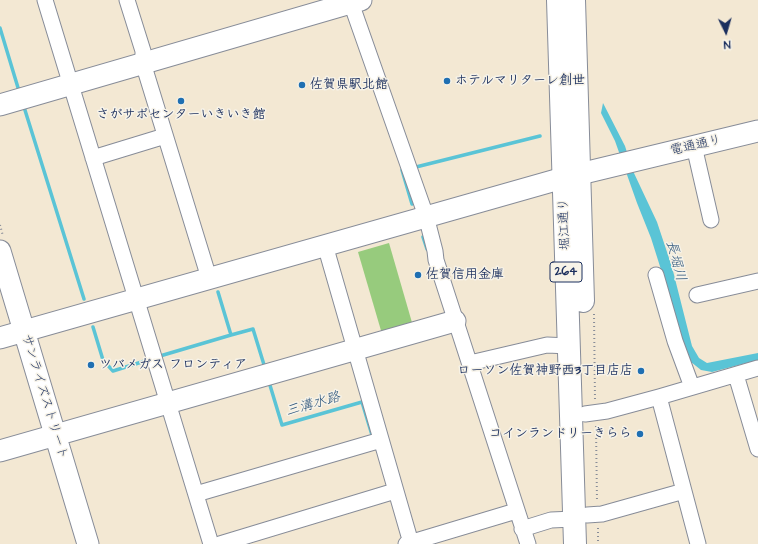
<!DOCTYPE html>
<meta charset="utf-8">
<style>
body{margin:0}
#map{position:relative;width:758px;height:544px;overflow:hidden;background:#f3e8d3;font-family:"Architects Daughter",sans-serif}
canvas{display:block}
.north{position:absolute;left:706px;top:12px;width:40px;height:40px;-webkit-text-stroke:3px #f7f3e8;paint-order:stroke;rotate:175deg;font-size:11px;font-weight:700;line-height:16px;text-align:center;color:#1b2f5e}
.north::after{content:'';display:block;margin:auto;width:14px;height:18px;background:#1b2f5e;clip-path:polygon(50% 0,100% 100%,50% 72%,0 100%)}
</style>
<div id="map">
<canvas width="758" height="544"></canvas>
<div class="north">N</div>
</div>
<script>
const ctx = document.querySelector('canvas').getContext('2d');
ctx.lineJoin = 'round';
function fill(path, color) { ctx.fillStyle = color; ctx.fill(path, 'evenodd'); }
function trace(path, color, width, dash) { ctx.strokeStyle = color; ctx.lineWidth = width; ctx.lineCap = dash ? 'butt' : 'round'; ctx.setLineDash(dash || []); ctx.stroke(path); }
function drawText(font, color, halo, rows, align = 'center') {
  ctx.font = font + ' "Architects Daughter","Klee One",sans-serif'; ctx.lineWidth = 3; ctx.setLineDash([]); ctx.textBaseline = 'middle'; ctx.strokeStyle = halo; ctx.fillStyle = color; for (const [text, x, y, turn = 0] of rows) {
    ctx.save(); ctx.translate(x, y); ctx.rotate((+turn || 0) * Math.PI / 180); ctx.textAlign = isNaN(turn) ? turn : align; if (halo) ctx.strokeText(text, 0, 0); ctx.fillText(text, 0, 0); ctx.restore();
  }
}
fill(new Path2D(`
 M 389,243 L 413,326 L 382,334 L 358,252 Z`), '#97cb7d');
fill(new Path2D(`
 M 603,103 L 625,146 L 633,171 L 657,222 L 672,267 L 692,346 L 699,358 L 707,363 L 758,353 L 758,360 L 712,372 L 701,370 L 691,362 L 684,350 L 670,298 L 651,238 L 637,203 L 615,141 L 601,113 Z`), '#5ac4d6');
trace(new Path2D(`
 M 0,28 L 19,91
 M 24,107 L 84,299
 M 416,167 L 540,136
 M 402,170 L 412,204
 M 423,237 L 427,249
 M 218,292 L 231,335 L 253,329 L 265,368
 M 93,327 L 103,360 L 113,371 L 148,360
 M 160,356 L 231,335
 M 269,382 L 282,425 L 362,402 L 372,435`), '#5ac4d6', 3.5);
const street = new Path2D(`
 M 45,0 L 211,544
 M 127,0 L 143,51 L 143,63 L 209,278
 M 350,0 L 426,216 L 435,251 L 436,260 L 528,544
 M 694,146 L 711,220
 M 93,158 L 165,136
 M 325,245 L 411,543
 M 656,275 L 675,341 L 692,387
 M 697,295 L 758,281
 M 470,363 L 547,345 L 569,346
 M 736,375 L 758,449
 M 659,397 L 698,544
 M 585,414 L 607,411 L 659,397 L 758,368
 M 196,494 L 381,440
 M 587,515 L 602,514 L 684,491
 M 522,529 L 551,520 L 574,519
 M 220,544 L 395,491
 M 406,544 L 516,511`);
const secondary = new Path2D(`
 M 0,105 L 361,0
 M 0,251 L 88,544
 M 0,338 L 563,178 L 758,131
 M 0,451 L 455,321`);
const highway = new Path2D(`
 M 558,0 L 575,544
 M 574,0 L 583,301`);
trace(street, '#878c98', 17);
trace(secondary, '#878c98', 23);
trace(highway, '#878c98', 24);
trace(new Path2D(`
 M 0,225 L 3,236
 M 594,314 L 595,400
 M 596,426 L 597,502
 M 598,528 L 598,544`), '#878c98', 2, [1, 3]);
trace(street, '#fff', 15);
trace(secondary, '#fff', 21);
trace(highway, '#fff', 22);
for (const [x, y, r, color] of [
 [447,81,4,"#1f6fb2"],
 [302,85,4,"#1f6fb2"],
 [181,101,4,"#1f6fb2"],
 [418,275,4,"#1f6fb2"],
 [91,365,4,"#1f6fb2"],
 [641,371,4,"#1f6fb2"],
 [640,434,4,"#1f6fb2"]
]) { const dot = new Path2D(); dot.arc(x, y, r, 0, 2 * Math.PI); ctx.fillStyle = color; ctx.fill(dot); trace(dot, '#f7f3e8', 1.5); }
for (const [x, y, w] of [
 [566,272,32]
]) { const box = new Path2D(); box.roundRect(x - w / 2, y - 10, w, 20, 3); ctx.fillStyle = '#f7f3e8'; ctx.fill(box); trace(box, '#1b2f5e', 1); }
drawText('bold 12px', '#1b2f5e', null, [
 ["264",566,272]
]);
drawText('bold 13px', '#1b2f5e', '#f7f3e8', [
 ["ホテルマリターレ創世",455,81],
 ["佐賀県駅北館",310,85],
 ["さがサポセンターいきいき館",181,115,"center"],
 ["佐賀信用金庫",426,275],
 ["ツバメガス フロンティア",99,365],
 ["ローソン佐賀神野西3丁目店店",633,371,"right"],
 ["コインランドリーきらら",632,434,"right"]
], 'left');
drawText('13px', '#1b2f5e', '#f7f3e8', [
 ["電通通り",696,146,-13],
 ["堀江通り",565,224,-92],
 ["サンライズストリート",44,397,73]
]);
drawText('italic 14px', '#2b547c', '#f7f3e8', [
 ["長堀川",675,261,75],
 ["三溝水路",313,405,-16]
]);
</script>
